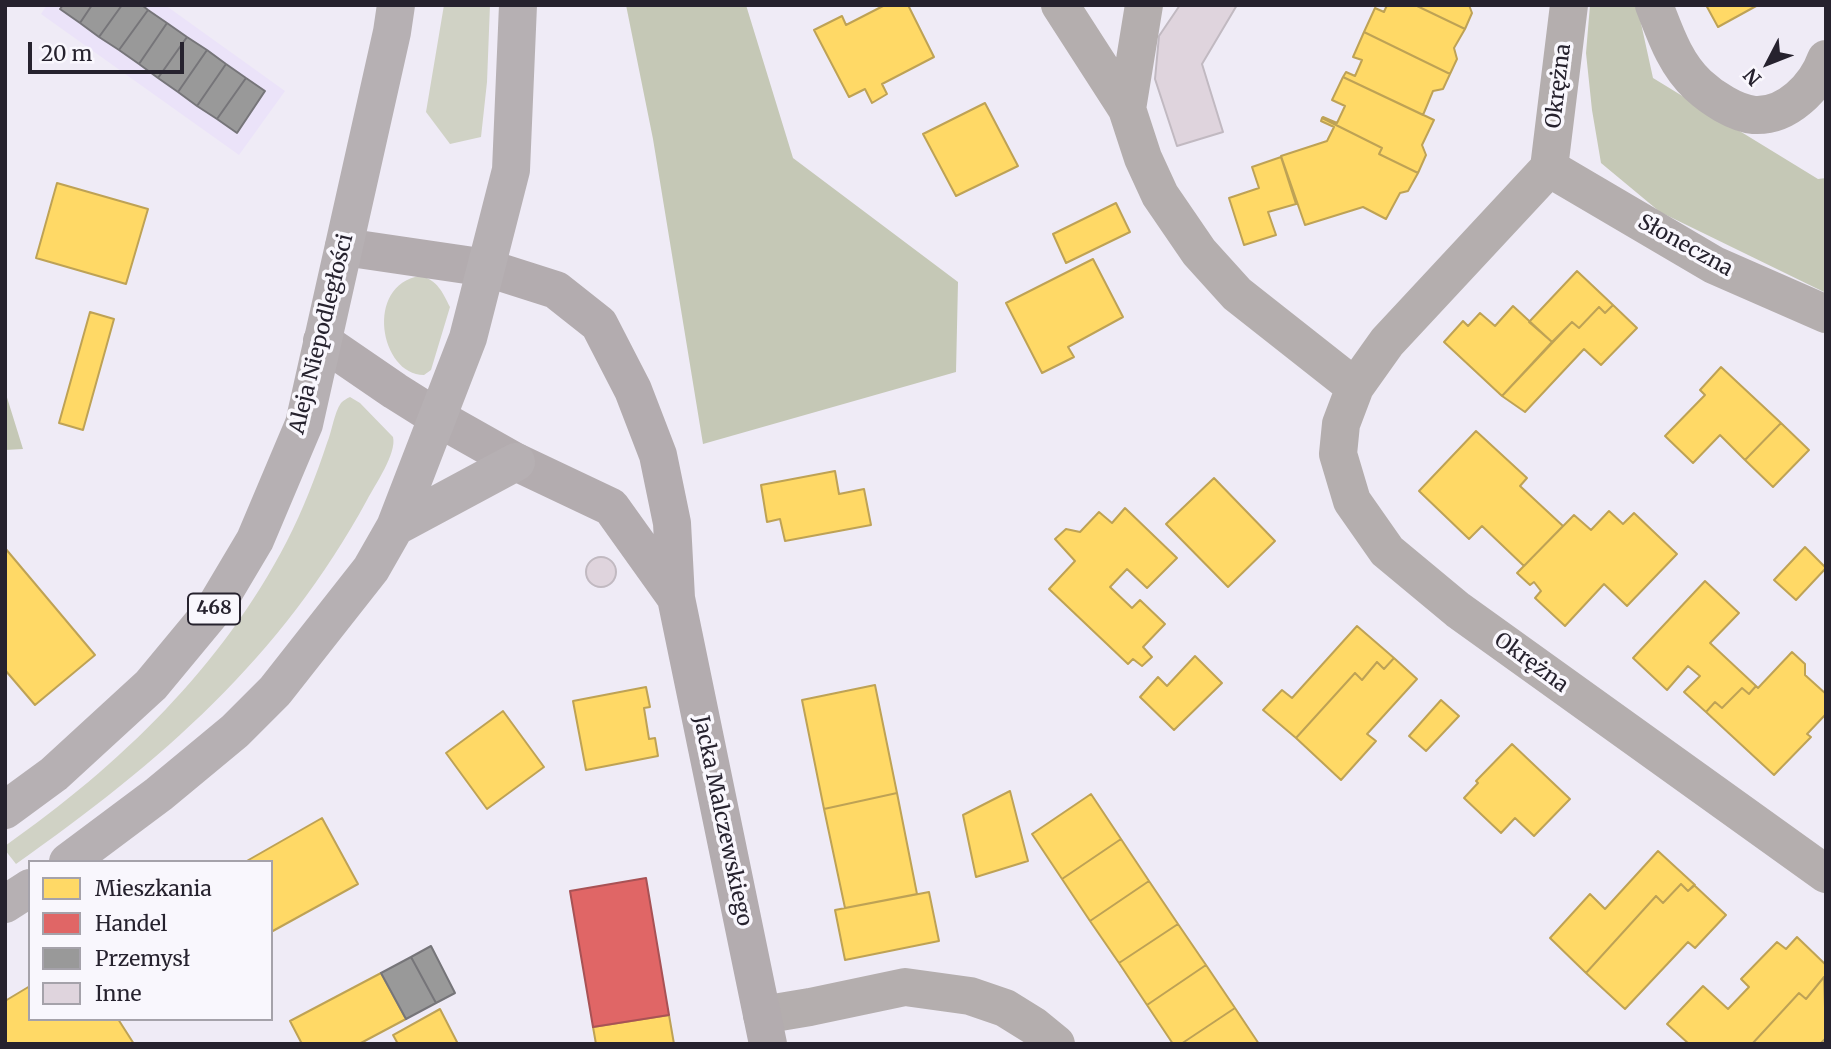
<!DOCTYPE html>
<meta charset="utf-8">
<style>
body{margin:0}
#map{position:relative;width:1831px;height:1049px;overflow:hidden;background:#efebf6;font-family:Merriweather,serif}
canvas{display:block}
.frame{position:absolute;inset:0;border:7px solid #26222e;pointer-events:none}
.legend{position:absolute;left:28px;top:860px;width:245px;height:161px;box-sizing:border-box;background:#f9f7fd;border:2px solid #a5a2aa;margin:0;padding:9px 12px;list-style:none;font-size:21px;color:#26222e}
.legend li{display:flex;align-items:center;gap:14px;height:35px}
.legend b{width:35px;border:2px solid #a5a2aa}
.north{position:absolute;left:1733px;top:28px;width:70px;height:70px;-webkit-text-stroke:5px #f9f7fd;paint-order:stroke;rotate:228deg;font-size:19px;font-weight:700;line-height:28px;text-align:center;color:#26222e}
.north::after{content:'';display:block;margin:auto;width:24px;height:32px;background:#26222e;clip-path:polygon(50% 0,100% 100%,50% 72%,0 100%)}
.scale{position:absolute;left:28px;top:42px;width:156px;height:32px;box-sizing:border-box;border:4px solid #26222e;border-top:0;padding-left:9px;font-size:21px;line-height:24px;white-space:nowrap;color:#26222e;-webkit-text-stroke:5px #f9f7fd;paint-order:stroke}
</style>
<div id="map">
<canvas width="1831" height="1049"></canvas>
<div class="frame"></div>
<ul class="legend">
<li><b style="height:19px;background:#ffd966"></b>Mieszkania</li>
<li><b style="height:19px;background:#e06666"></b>Handel</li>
<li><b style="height:19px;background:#999"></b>Przemysł</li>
<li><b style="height:19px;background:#dfd4dd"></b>Inne</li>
</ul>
<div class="north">N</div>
<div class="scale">20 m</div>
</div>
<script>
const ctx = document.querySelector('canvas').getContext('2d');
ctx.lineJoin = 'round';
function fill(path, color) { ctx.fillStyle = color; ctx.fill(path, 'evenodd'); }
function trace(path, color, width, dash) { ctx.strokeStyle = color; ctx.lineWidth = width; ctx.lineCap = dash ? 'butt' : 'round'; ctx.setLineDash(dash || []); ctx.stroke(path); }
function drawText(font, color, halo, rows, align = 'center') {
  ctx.font = font + ' Merriweather,serif'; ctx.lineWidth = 7; ctx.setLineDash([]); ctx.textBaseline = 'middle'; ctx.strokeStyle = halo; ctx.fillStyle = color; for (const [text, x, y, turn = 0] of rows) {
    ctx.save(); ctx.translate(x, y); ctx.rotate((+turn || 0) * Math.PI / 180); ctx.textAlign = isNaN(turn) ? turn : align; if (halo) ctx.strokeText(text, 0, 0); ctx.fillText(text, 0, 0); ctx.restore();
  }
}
fill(new Path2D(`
 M 47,5 L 165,5 L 285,91 L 239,155 L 41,14 Z`), '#ebe3f9');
fill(new Path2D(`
 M 444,5 L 490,5 L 487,82 L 481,137 L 450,144 L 426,112 Z
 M 420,276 C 437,279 443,293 450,307 L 431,370 L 424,375 C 380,375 364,285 420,276 Z
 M 350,397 L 360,403 L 393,437 C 397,453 375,485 367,500 C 281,658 161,762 16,864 L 5,850 L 5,846 C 120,765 222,667 287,541 C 303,510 316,476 327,443 C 332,431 334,413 341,403 C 344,400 346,399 350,397 Z`), '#d0d2c5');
fill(new Path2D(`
 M 626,5 L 746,5 L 793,158 L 958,282 L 956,372 L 703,444 L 653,139 Z
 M 1590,5 L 1637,5 L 1653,78 L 1818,179 L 1826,178 L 1826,293 L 1660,212 L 1601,163 L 1592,110 L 1586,53 Z
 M 5,391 L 23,449 L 5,450 Z`), '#c5c8b6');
const homes = new Path2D(`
 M 885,5 L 908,5 L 934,57 L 882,84 L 887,94 L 872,103 L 865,89 L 849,97 L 814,30 L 842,16 L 846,25 Z
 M 1387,5 L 1415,5 L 1465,29 L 1454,48 L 1457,59 L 1450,74 L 1364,32 L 1375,8 L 1384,12 Z
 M 1415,5 L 1469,5 L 1472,13 L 1465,29 Z
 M 1706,5 L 1758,5 L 1718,27 Z
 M 1364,32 L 1450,74 L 1443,89 L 1433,91 L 1423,115 L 1343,77 L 1346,72 L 1355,76 L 1362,60 L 1353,57 Z
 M 1343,77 L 1434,120 L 1422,145 L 1426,155 L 1418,173 L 1379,154 L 1382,148 L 1322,118 L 1323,117 L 1337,123 L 1345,106 L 1332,100 Z
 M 985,103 L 1018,166 L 956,196 L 923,134 Z
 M 1322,118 L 1382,148 L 1379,154 L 1418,173 L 1408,191 L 1400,193 L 1386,219 L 1363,207 L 1305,225 L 1281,156 L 1327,141 L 1334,127 L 1321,121 Z
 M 1281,157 L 1296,204 L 1268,212 L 1276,235 L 1244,245 L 1229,198 L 1259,188 L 1252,167 Z
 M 57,183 L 148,209 L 126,284 L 36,258 Z
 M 1116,203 L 1130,232 L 1066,263 L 1053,234 Z
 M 1093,259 L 1123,317 L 1068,347 L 1074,357 L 1042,373 L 1006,303 Z
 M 1577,271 L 1613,305 L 1605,313 L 1599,307 L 1579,328 L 1572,322 L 1552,342 L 1529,322 Z
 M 1613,305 L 1637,328 L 1601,365 L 1584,349 L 1525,412 L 1502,396 L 1572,322 L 1579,328 L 1599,307 L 1605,313 Z
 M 1513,306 L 1552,342 L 1502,396 L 1444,342 L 1463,321 L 1468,326 L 1480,313 L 1495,326 Z
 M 90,312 L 114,319 L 83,430 L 59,423 Z
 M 1721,367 L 1781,423 L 1745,460 L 1720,435 L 1693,463 L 1665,436 L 1705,395 L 1700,390 Z
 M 1781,423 L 1809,450 L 1773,487 L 1745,460 Z
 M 1476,431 L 1527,478 L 1520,486 L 1563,526 L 1524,566 L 1482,526 L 1469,539 L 1419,491 Z
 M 835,471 L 839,494 L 864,489 L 871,525 L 785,541 L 780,519 L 767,522 L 761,485 Z
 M 1214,478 L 1275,541 L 1228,587 L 1166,524 Z
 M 1125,508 L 1177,558 L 1147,588 L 1127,569 L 1110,587 L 1132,608 L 1140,600 L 1165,624 L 1143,647 L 1152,657 L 1142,666 L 1133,659 L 1128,664 L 1049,589 L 1075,561 L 1055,539 L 1066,529 L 1080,532 L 1099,512 L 1112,523 Z
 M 1609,511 L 1623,524 L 1634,513 L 1677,554 L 1627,606 L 1604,584 L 1565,626 L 1535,598 L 1541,591 L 1534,582 L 1530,585 L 1517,573 L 1574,515 L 1591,530 Z
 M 1805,547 L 1826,568 L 1796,600 L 1774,580 Z
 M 5,548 L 95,655 L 35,705 L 5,670 Z
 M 1705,581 L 1739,613 L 1710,643 L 1756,686 L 1749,694 L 1742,688 L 1722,708 L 1715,702 L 1706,712 L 1684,692 L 1700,676 L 1688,666 L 1667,690 L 1633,658 Z
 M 1357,626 L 1394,658 L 1384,669 L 1377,662 L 1362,680 L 1355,673 L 1296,738 L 1263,710 L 1282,690 L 1292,698 Z
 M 1792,652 L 1805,664 L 1805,675 L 1826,694 L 1826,714 L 1807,734 L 1811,737 L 1774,775 L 1706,712 L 1715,702 L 1722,708 L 1742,688 L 1749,694 L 1756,686 L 1758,688 Z
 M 1195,656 L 1222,683 L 1174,730 L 1140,697 L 1158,677 L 1167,686 Z
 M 1394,658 L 1417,679 L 1367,734 L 1376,741 L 1341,780 L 1296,738 L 1355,673 L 1362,680 L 1377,662 L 1384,669 Z
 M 875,685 L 897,793 L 824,809 L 802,700 Z
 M 646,687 L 650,707 L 644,708 L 649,739 L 655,738 L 658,756 L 586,770 L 573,701 Z
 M 1441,700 L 1459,716 L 1426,751 L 1409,736 Z
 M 503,711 L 544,767 L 487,809 L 446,753 Z
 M 1512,744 L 1570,799 L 1534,836 L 1515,818 L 1501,833 L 1464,798 L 1478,783 L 1476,781 Z
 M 1010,791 L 1028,861 L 976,877 L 963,815 Z
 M 897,793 L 917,894 L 845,908 L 824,809 Z
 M 1091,794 L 1121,839 L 1062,879 L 1032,834 Z
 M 322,818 L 358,884 L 271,932 L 271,862 L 245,862 Z
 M 1121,839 L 1149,881 L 1090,921 L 1062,879 Z
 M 1658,851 L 1695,885 L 1688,891 L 1681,884 L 1663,903 L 1656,896 L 1586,973 L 1550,938 L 1590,894 L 1605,909 Z
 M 1149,881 L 1178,924 L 1119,963 L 1090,921 Z
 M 1681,884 L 1688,891 L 1694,885 L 1726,915 L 1695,948 L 1688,942 L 1625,1009 L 1586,973 L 1656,896 L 1663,903 Z
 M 929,892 L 939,941 L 845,960 L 835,910 Z
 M 1178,924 L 1206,965 L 1147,1005 L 1119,963 Z
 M 1797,937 L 1826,965 L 1826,979 L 1824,977 L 1806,999 L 1799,993 L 1752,1044 L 1689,1044 L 1667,1024 L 1703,986 L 1728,1009 L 1749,987 L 1741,979 L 1777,942 L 1786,949 Z
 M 1206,965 L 1235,1008 L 1181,1044 L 1173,1044 L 1147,1005 Z
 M 381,973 L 406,1019 L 359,1044 L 302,1044 L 290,1021 Z
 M 1824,977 L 1826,1038 L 1820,1044 L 1752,1044 L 1799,993 L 1806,999 Z
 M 30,986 L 30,1019 L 118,1019 L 134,1044 L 5,1044 L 5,1001 Z
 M 1235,1008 L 1259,1044 L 1181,1044 Z
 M 440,1009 L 458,1044 L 398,1044 L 393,1035 Z
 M 669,1015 L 674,1044 L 596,1044 L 593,1027 Z`);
fill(homes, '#ffd966');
trace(homes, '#bea255', 2);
const shops = new Path2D(`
 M 646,878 L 669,1015 L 593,1027 L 570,891 Z`);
fill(shops, '#e06666');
trace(shops, '#a85255', 2);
const industry = new Path2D(`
 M 63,5 L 92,5 L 80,23 L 60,9 Z
 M 92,5 L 122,5 L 99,37 L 80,23 Z
 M 122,5 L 142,5 L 148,10 L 119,50 L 99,37 Z
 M 148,10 L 167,23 L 139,64 L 119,50 Z
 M 167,23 L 187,37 L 158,78 L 139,64 Z
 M 187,37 L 207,50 L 178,92 L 158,78 Z
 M 207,50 L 226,64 L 197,106 L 178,92 Z
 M 226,64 L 246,78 L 217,119 L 197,106 Z
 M 246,78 L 265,91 L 237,133 L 217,119 Z
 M 431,946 L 455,993 L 436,1003 L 411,957 Z
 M 411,957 L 436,1003 L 406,1019 L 381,973 Z`);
fill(industry, '#999');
trace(industry, '#767579', 2);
const building = new Path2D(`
 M 1180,5 L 1237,5 L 1202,64 L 1223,132 L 1177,146 L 1155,79 L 1159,36 Z
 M586 572a15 15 0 1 1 30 0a15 15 0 1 1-30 0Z`);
fill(building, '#dfd4dd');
trace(building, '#c1b9c1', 2);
trace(new Path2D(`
 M 1060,5 L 1127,109
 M 1144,5 L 1127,109 L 1143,158 L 1160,195 L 1199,252 L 1237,294 L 1355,387
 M 1569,5 L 1549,168 L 1387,342 L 1355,387 L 1341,424 L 1338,454 L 1352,501 L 1387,551 L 1458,610 L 1826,874
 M 1654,5 C 1665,33 1675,64 1698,85 C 1712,98 1735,113 1754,115 C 1787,117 1816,87 1826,59
 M 1549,168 L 1714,265 L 1826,314
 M 762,1015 L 810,1007 L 905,987 L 970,996 L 1005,1008 L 1034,1026 L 1056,1044`), '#b4aeae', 38);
trace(new Path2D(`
 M 344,247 L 487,268 L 556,290 L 599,324 L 633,390 L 658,455 L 672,523 L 676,598 L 768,1044
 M 322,341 L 395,391 L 438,418 L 516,462 L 611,507 L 676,598`), '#b3acaf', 38);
trace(new Path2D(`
 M 395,527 L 516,462
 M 5,810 L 54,774 L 151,685 L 214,609 L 255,540 L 304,424 L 392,32 L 396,5
 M 68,862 L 159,794 L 235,731 L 275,691 L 371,569 L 395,527 L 468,338 L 511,170 L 518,5
 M 5,904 L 30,888`), '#b6b0b3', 38);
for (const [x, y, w] of [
 [214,609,52]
]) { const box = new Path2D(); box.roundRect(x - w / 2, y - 15.5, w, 31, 5); ctx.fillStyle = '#f9f7fd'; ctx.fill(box); trace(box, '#26222e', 2); }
drawText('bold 19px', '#26222e', null, [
 ["468",214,609]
]);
drawText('21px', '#26222e', '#f9f7fd', [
 ["Okrężna",1559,86,-83],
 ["Słoneczna",1685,246,29],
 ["Aleja Niepodległości",322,334,-76],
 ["Okrężna",1531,663,36],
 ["Jacka Malczewskiego",722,821,78]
]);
</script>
